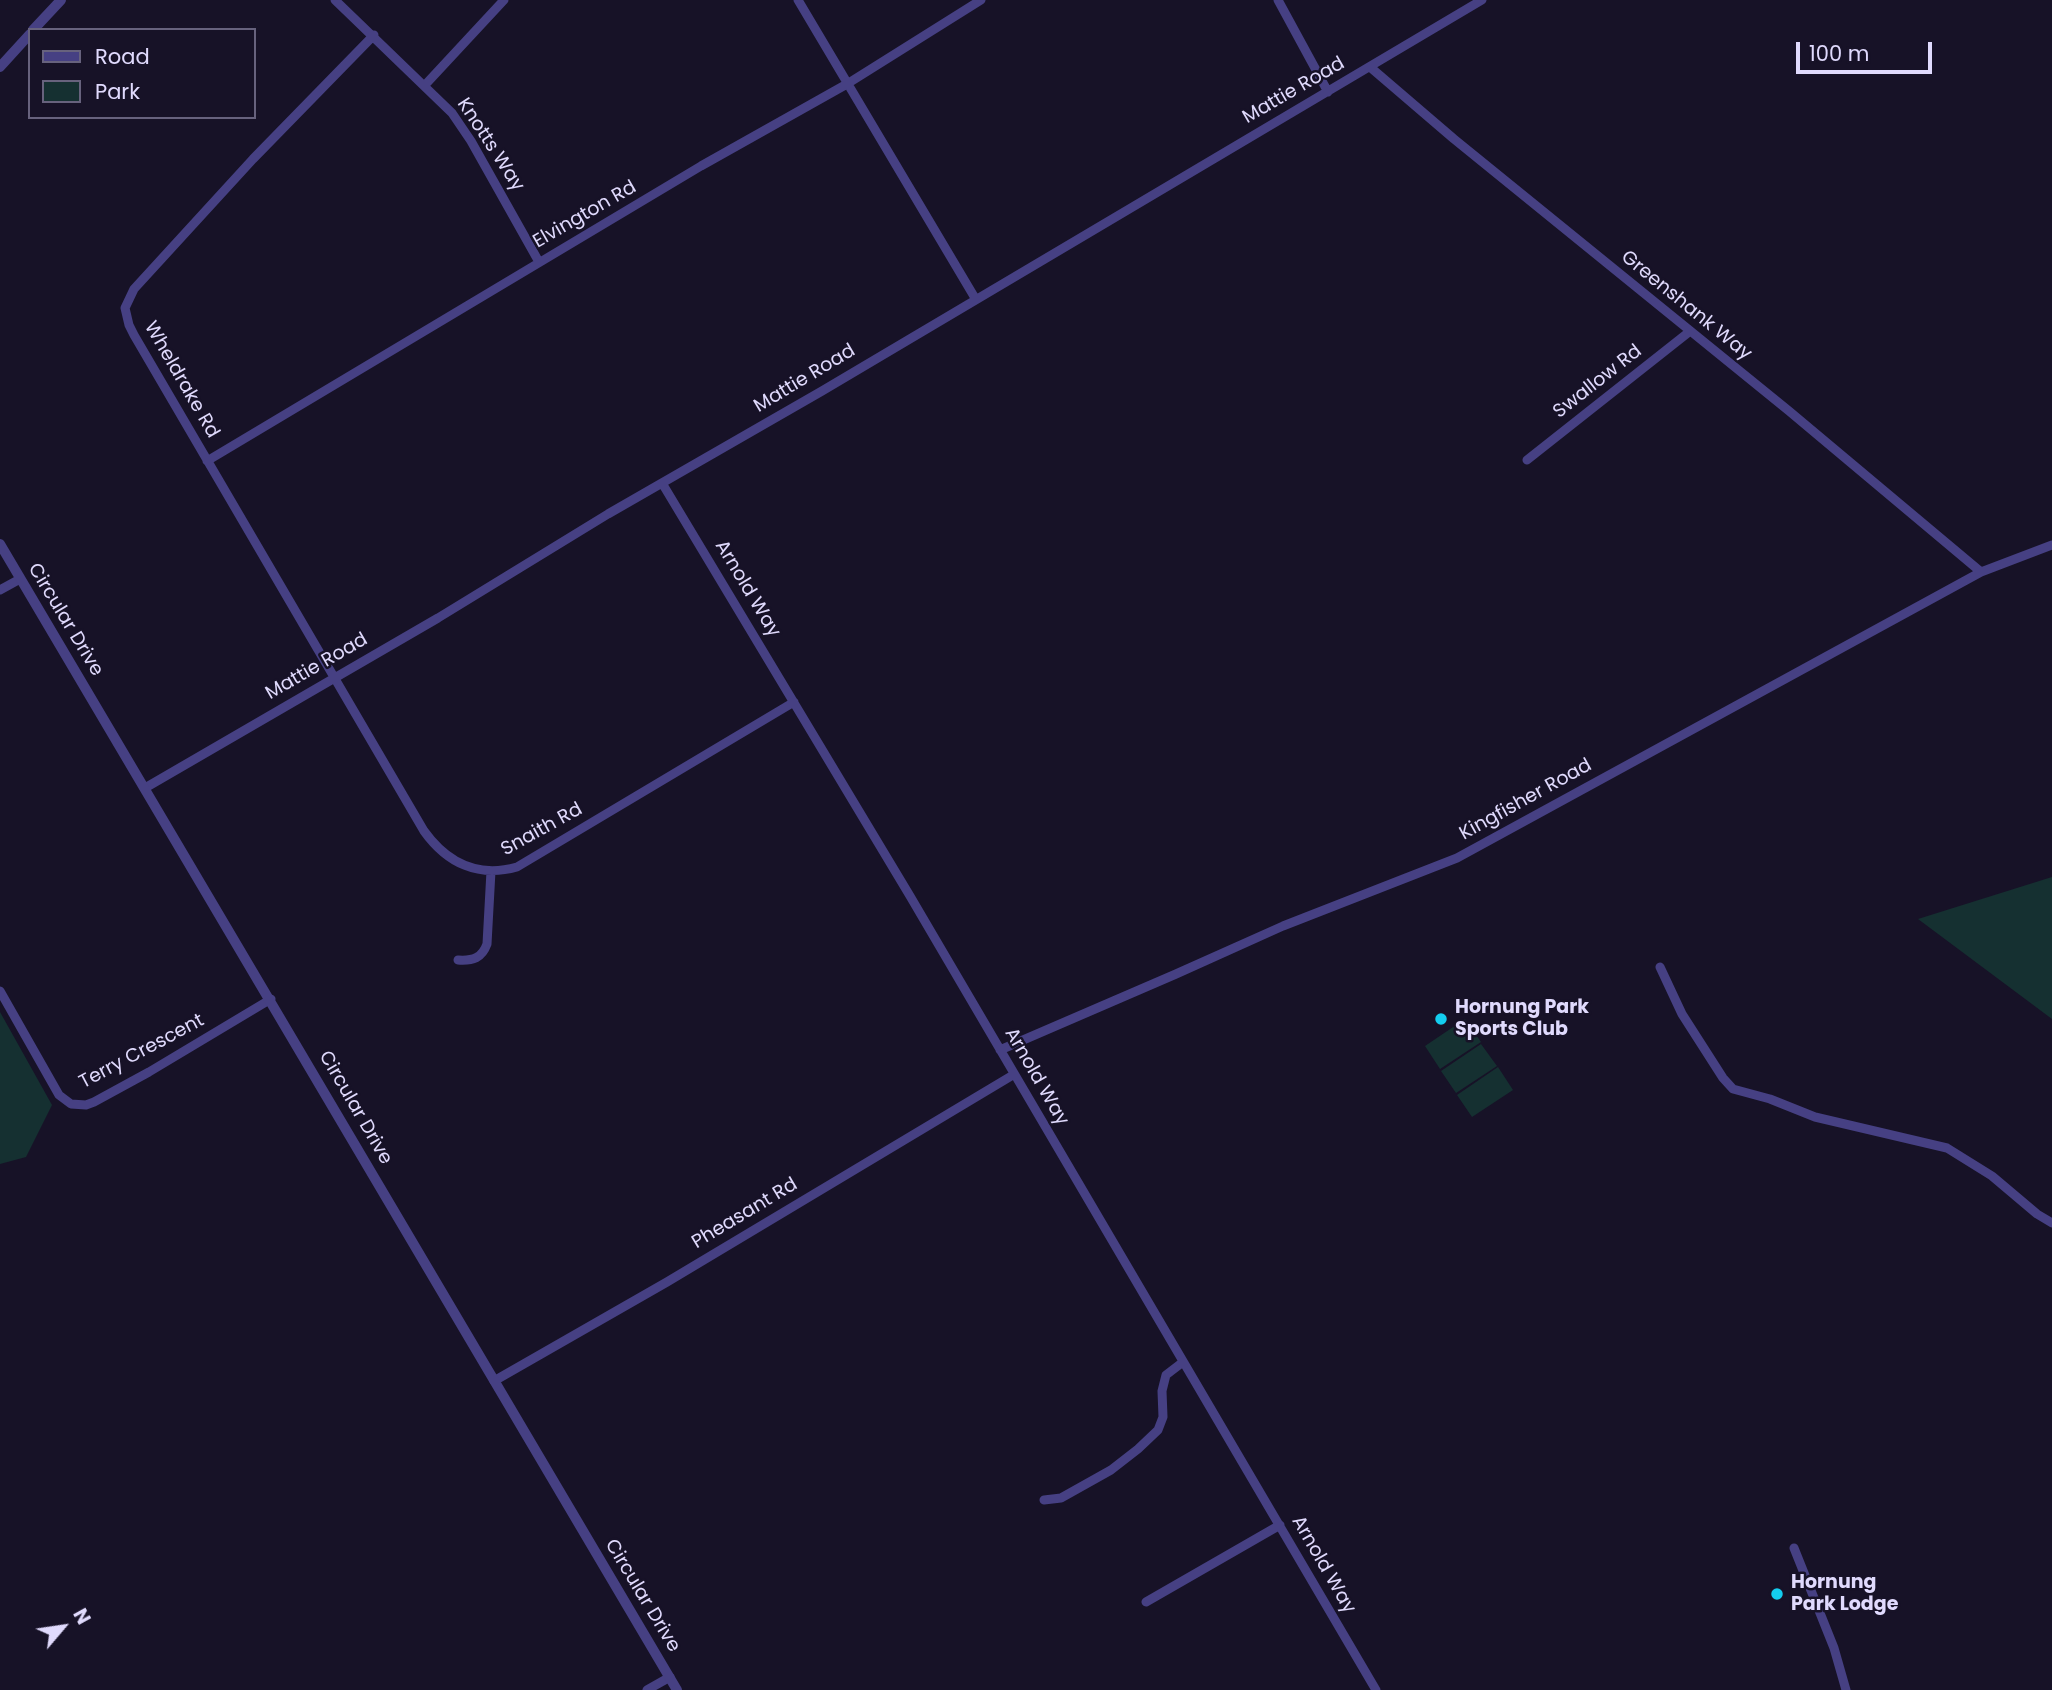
<!DOCTYPE html>
<style>
body{margin:0}
#map{position:relative;width:2052px;height:1690px;overflow:hidden;background:#171227;font-family:Poppins,sans-serif}
canvas{display:block}
.legend{position:absolute;left:28px;top:28px;width:228px;height:91px;box-sizing:border-box;background:#171227;border:2px solid #67627d;margin:0;padding:9px 12px;list-style:none;font-size:21px;color:#e0dafd}
.legend li{display:flex;align-items:center;gap:14px;height:35px}
.legend b{width:35px;border:2px solid #67627d}
.north{position:absolute;left:28px;top:1592px;width:70px;height:70px;-webkit-text-stroke:5px #171227;paint-order:stroke;rotate:61deg;font-size:19px;font-weight:700;line-height:28px;text-align:center;color:#e0dafd}
.north::after{content:'';display:block;margin:auto;width:24px;height:32px;background:#e0dafd;clip-path:polygon(50% 0,100% 100%,50% 72%,0 100%)}
.scale{position:absolute;left:1796px;top:42px;width:136px;height:32px;box-sizing:border-box;border:4px solid #e0dafd;border-top:0;padding-left:9px;font-size:21px;line-height:24px;white-space:nowrap;color:#e0dafd;-webkit-text-stroke:5px #171227;paint-order:stroke}
</style>
<div id="map">
<canvas width="2052" height="1690"></canvas>
<ul class="legend">
<li><b style="height:9px;background:#464083"></b>Road</li>
<li><b style="height:19px;background:#153031"></b>Park</li>
</ul>
<div class="north">N</div>
<div class="scale">100 m</div>
</div>
<script>
const ctx = document.querySelector('canvas').getContext('2d');
ctx.lineJoin = 'round';
function fill(path, color) { ctx.fillStyle = color; ctx.fill(path, 'evenodd'); }
function trace(path, color, width, dash) { ctx.strokeStyle = color; ctx.lineWidth = width; ctx.lineCap = dash ? 'butt' : 'round'; ctx.setLineDash(dash || []); ctx.stroke(path); }
function drawText(font, color, halo, rows, align = 'center') {
  ctx.font = font + ' Poppins,sans-serif'; ctx.lineWidth = 5; ctx.setLineDash([]); ctx.textBaseline = 'middle'; ctx.strokeStyle = halo; ctx.fillStyle = color; for (const [text, x, y, turn = 0] of rows) {
    ctx.save(); ctx.translate(x, y); ctx.rotate((+turn || 0) * Math.PI / 180); ctx.textAlign = isNaN(turn) ? turn : align; if (halo) ctx.strokeText(text, 0, 0); ctx.fillText(text, 0, 0); ctx.restore();
  }
}
fill(new Path2D(`
 M 2052,877 L 2052,1019 L 1918,919 Z
 M 0,1012 L 52,1105 L 26,1157 L 0,1164 Z
 M 1465,1019 L 1481,1042 L 1440,1069 L 1425,1046 Z
 M 1481,1044 L 1497,1066 L 1456,1093 L 1441,1071 Z
 M 1498,1067 L 1513,1090 L 1472,1117 L 1457,1095 Z`), '#153031');
trace(new Path2D(`
 M 335,0 L 452,113 L 471,141 L 539,262
 M 798,0 L 975,298
 M 1278,0 L 1328,92
 M 374,35 L 253,159 L 134,289 L 125,308 L 129,325 L 134,335 L 424,831 C 447,863 478,878 517,867 L 794,702
 M 1370,67 L 1454,139 L 1789,411 L 1981,572
 M 425,85 L 504,0
 M 1527,460 L 1689,332
 M 207,461 L 701,166 L 847,84 L 981,0
 M 662,483 L 910,896 L 1376,1690
 M 0,590 L 20,579
 M 145,788 L 438,618 L 608,514 L 822,391 L 1482,0
 M 458,960 C 473,961 482,958 487,944 L 491,871
 M 1660,967 L 1682,1014 L 1723,1078 L 1733,1089 L 1770,1099 L 1815,1117 L 1947,1148 L 1992,1176 L 2037,1214 L 2052,1223
 M 0,991 L 59,1095 L 71,1104 L 86,1105 L 94,1102 L 149,1072 L 271,999
 M 1000,1050 L 1176,974 L 1283,926 L 1457,858 L 1981,572 L 2052,545
 M 494,1381 L 667,1282 L 1013,1075
 M 1044,1500 L 1061,1498 L 1111,1470 L 1138,1449 L 1158,1430 L 1163,1417 L 1162,1391 L 1166,1375 L 1183,1362
 M 1794,1548 L 1834,1648 L 1846,1690
 M 1146,1602 L 1280,1525
 M 647,1690 L 670,1677`), '#464083', 9);
trace(new Path2D(`
 M 33,30 L 61,0
 M 0,67 L 30,34
 M 0,544 L 677,1690`), '#464083', 10);
for (const [x, y, r, color] of [
 [1441,1019,7,"#14cdef"],
 [1777,1594,7,"#14cdef"]
]) { const dot = new Path2D(); dot.arc(x, y, r, 0, 2 * Math.PI); ctx.fillStyle = color; ctx.fill(dot); trace(dot, '#171227', 2.5); }
drawText('19px', '#e0dafd', '#171227', [
 ["Mattie Road",1294,91,-30],
 ["Knotts Way",490,145,57],
 ["Elvington Rd",585,215,-30],
 ["Greenshank Way",1686,306,39],
 ["Mattie Road",805,379,-31],
 ["Wheldrake Rd",181,380,60],
 ["Swallow Rd",1598,382,-38],
 ["Arnold Way",747,589,59],
 ["Circular Drive",65,620,59],
 ["Mattie Road",317,667,-30],
 ["Kingfisher Road",1526,800,-29],
 ["Snaith Rd",542,830,-29],
 ["Terry Crescent",142,1052,-28],
 ["Arnold Way",1036,1077,60],
 ["Circular Drive",355,1108,60],
 ["Pheasant Rd",745,1214,-31],
 ["Arnold Way",1323,1565,60],
 ["Circular Drive",642,1596,59]
]);
drawText('bold 19px', '#e0dafd', '#171227', [
 ["Hornung Park",1455,1008],
 ["Sports Club",1455,1030],
 ["Hornung",1791,1583],
 ["Park Lodge",1791,1605]
], 'left');
</script>
